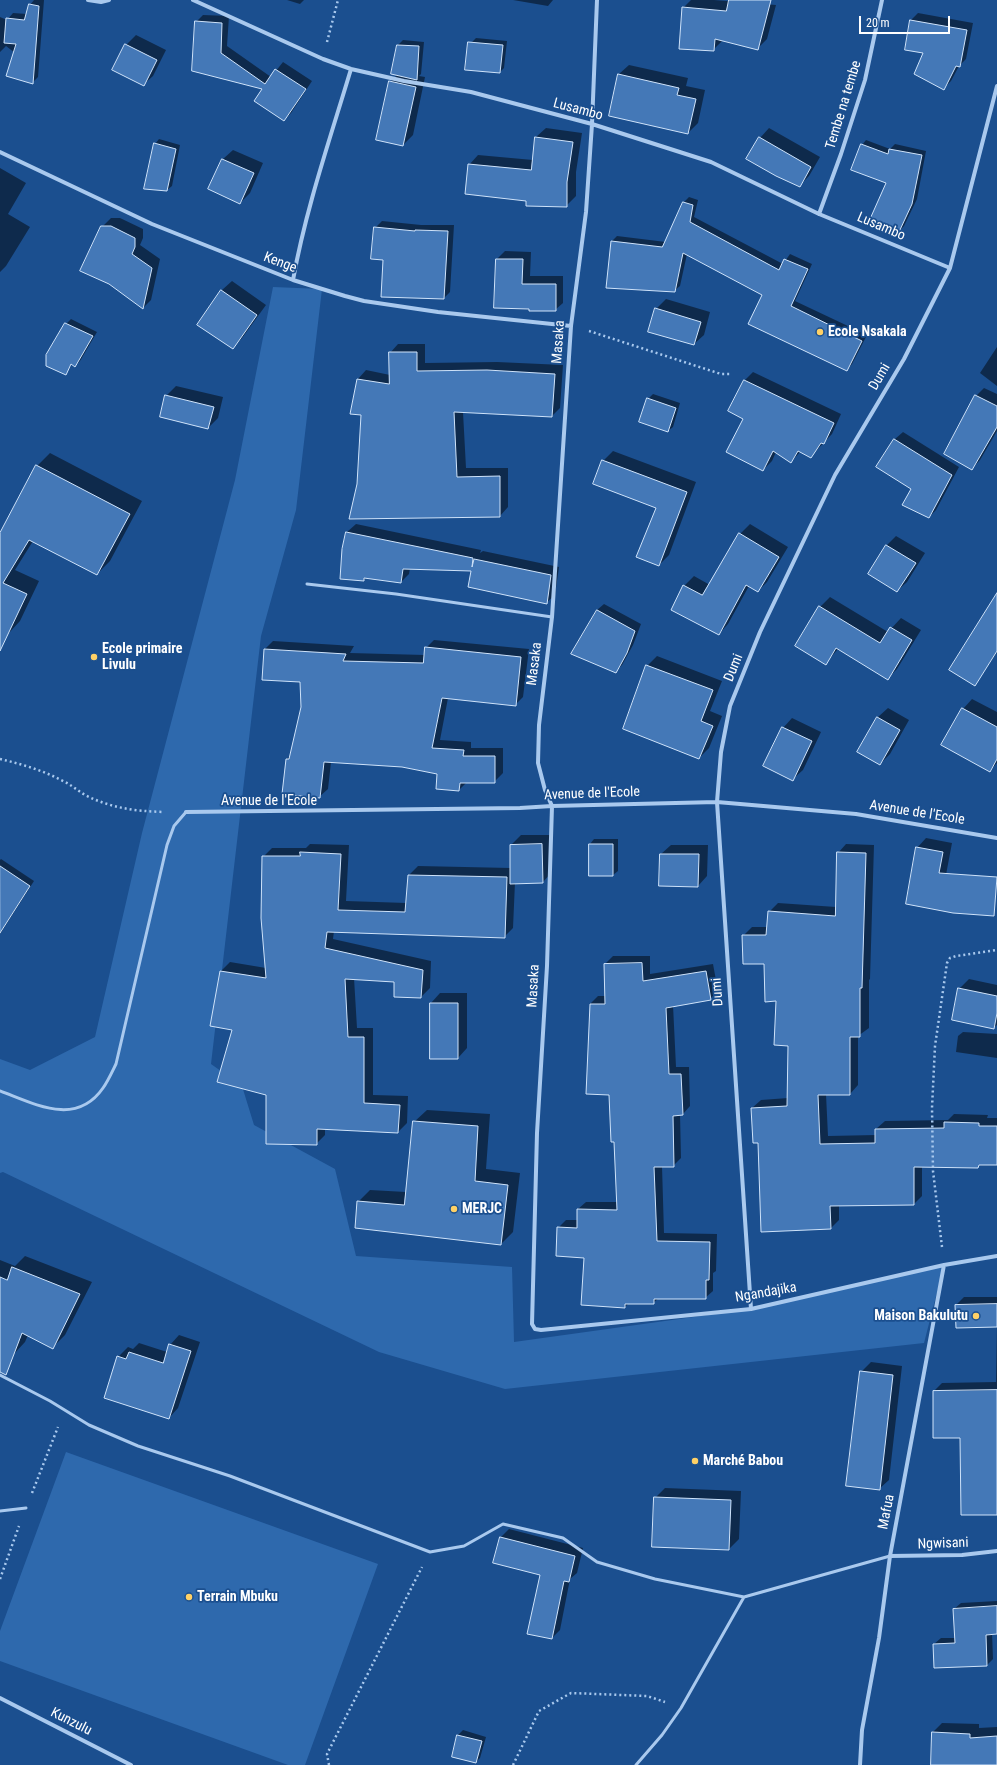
<!DOCTYPE html>
<meta charset="utf-8">
<style>
body{margin:0}
#map{position:relative;width:997px;height:1765px;overflow:hidden;background:#1b4f8f;font-family:"Roboto Condensed",sans-serif}
canvas{display:block}
.scale{position:absolute;left:859px;top:16px;width:91px;height:18px;box-sizing:border-box;border:2px solid #fff;border-top:0;padding-left:5px;font-size:12px;line-height:14px;white-space:nowrap;color:#fff;-webkit-text-stroke:3px #1b4f8f;paint-order:stroke}
</style>
<div id="map">
<canvas width="997" height="1765"></canvas>
<div class="scale">20 m</div>
</div>
<script>
const ctx = document.querySelector('canvas').getContext('2d');
ctx.lineJoin = 'round';
function fill(path, color) { ctx.fillStyle = color; ctx.fill(path, 'evenodd'); }
function trace(path, color, width, dash) { ctx.strokeStyle = color; ctx.lineWidth = width; ctx.lineCap = dash ? 'butt' : 'round'; ctx.setLineDash(dash || []); ctx.stroke(path); }
function drawText(font, color, halo, rows, align = 'center') {
  ctx.font = font + ' "Roboto Condensed",sans-serif'; ctx.lineWidth = 3.5; ctx.setLineDash([]); ctx.textBaseline = 'middle'; ctx.strokeStyle = halo; ctx.fillStyle = color; for (const [text, x, y, turn = 0] of rows) {
    ctx.save(); ctx.translate(x, y); ctx.rotate((+turn || 0) * Math.PI / 180); ctx.textAlign = isNaN(turn) ? turn : align; if (halo) ctx.strokeText(text, 0, 0); ctx.fillText(text, 0, 0); ctx.restore();
  }
}
fill(new Path2D(`
 M 273,287 L 322,289 L 296,510 L 261,636 L 211,1064 L 242,1086 L 254,1125 L 335,1169 L 356,1256 L 512,1267 L 514,1342 L 751,1309 L 944,1265 L 924,1343 L 505,1389 L 379,1352 L 3,1172 L 0,1173 L 0,1059 L 30,1070 L 95,1037 L 142,833 L 235,480 Z
 M 66,1452 L 378,1564 L 305,1765 L 288,1765 L 0,1661 L 0,1631 Z`), '#2e69ad');
fill(new Path2D(`
 M 34,0 L 44,0 L 38,77 L 32,83 L 15,53 L 6,46 L 0,52 L 0,17 L 7,20 L 13,13 L 27,14 L 30,5 Z
 M 287,0 L 304,0 L 300,4 Z
 M 513,0 L 553,0 L 548,6 Z
 M 691,0 L 714,0 L 776,5 L 767,39 L 757,49 L 723,40 L 713,50 L 683,8 Z
 M 918,13 L 973,23 L 966,59 L 959,66 L 951,81 L 944,88 L 924,52 L 911,20 Z
 M 203,15 L 229,16 L 227,46 L 271,77 L 283,62 L 312,81 L 291,113 L 284,120 L 263,88 L 193,70 L 196,22 Z
 M 136,35 L 166,50 L 153,76 L 143,85 L 126,45 Z
 M 476,38 L 507,41 L 504,68 L 500,72 L 465,69 L 471,43 Z
 M 403,40 L 424,42 L 421,74 L 419,76 L 425,77 L 413,135 L 403,145 L 390,82 L 397,75 L 398,45 Z
 M 629,65 L 688,78 L 686,86 L 705,90 L 698,123 L 688,133 L 619,74 Z
 M 546,128 L 582,133 L 576,172 L 576,196 L 566,206 L 527,200 L 469,165 L 478,155 L 533,160 L 536,137 Z
 M 769,128 L 820,157 L 809,176 L 799,186 L 760,138 Z
 M 159,139 L 180,145 L 172,186 L 167,190 L 155,144 Z
 M 866,140 L 890,149 L 895,144 L 926,151 L 917,199 L 904,226 L 899,231 L 887,182 L 862,145 Z
 M 233,150 L 263,163 L 250,193 L 240,203 L 210,189 L 223,159 Z
 M 0,168 L 26,183 L 8,214 L 30,227 L 6,266 L 0,272 Z
 M 689,197 L 698,200 L 694,217 L 783,264 L 790,254 L 812,264 L 795,301 L 867,335 L 852,364 L 847,370 L 763,295 L 687,254 L 680,286 L 674,291 L 612,241 L 617,236 L 666,242 L 684,202 Z
 M 111,218 L 120,218 L 143,229 L 143,238 L 140,245 L 160,259 L 151,300 L 143,308 L 102,227 Z
 M 382,221 L 421,225 L 454,225 L 450,292 L 444,298 L 384,259 L 375,228 Z
 M 505,251 L 531,252 L 530,276 L 563,276 L 563,303 L 555,310 L 495,307 L 497,259 Z
 M 232,281 L 266,305 L 242,338 L 233,348 L 199,324 L 222,290 Z
 M 666,299 L 710,312 L 704,335 L 694,344 L 656,309 Z
 M 71,319 L 97,332 L 80,361 L 75,366 L 72,364 L 65,373 L 66,324 Z
 M 398,344 L 425,344 L 425,363 L 497,362 L 563,365 L 560,408 L 552,416 L 463,412 L 466,468 L 508,468 L 508,507 L 500,516 L 358,484 L 362,415 L 351,414 L 358,379 L 366,370 L 390,375 L 390,353 Z
 M 997,347 L 997,386 L 980,373 Z
 M 753,372 L 841,414 L 832,434 L 811,456 L 801,451 L 791,462 L 776,452 L 772,461 L 763,470 L 744,418 L 730,411 L 745,380 Z
 M 176,386 L 223,397 L 218,418 L 208,428 L 166,396 Z
 M 984,388 L 997,394 L 997,431 L 980,460 L 972,469 L 976,396 Z
 M 653,394 L 680,403 L 673,427 L 668,431 L 648,399 Z
 M 903,432 L 959,467 L 936,510 L 929,517 L 912,489 L 878,467 L 895,439 Z
 M 613,451 L 696,482 L 669,555 L 659,565 L 657,507 L 603,461 Z
 M 50,453 L 142,501 L 110,561 L 97,574 L 33,541 L 15,570 L 39,581 L 20,621 L 8,634 L 0,630 L 0,535 L 37,466 Z
 M 356,524 L 481,550 L 480,553 L 483,551 L 559,567 L 555,595 L 546,603 L 472,570 L 410,568 L 409,574 L 401,582 L 367,577 L 364,580 L 347,532 Z
 M 750,524 L 788,547 L 767,582 L 758,591 L 749,586 L 728,624 L 719,634 L 684,586 L 694,576 L 710,585 L 740,534 Z
 M 896,536 L 925,553 L 907,582 L 897,591 L 869,574 L 887,545 Z
 M 830,597 L 888,632 L 901,618 L 921,630 L 897,669 L 888,678 L 838,649 L 825,664 L 796,646 L 820,607 Z
 M 997,598 L 997,652 L 975,685 Z
 M 604,604 L 641,624 L 633,645 L 622,665 L 615,672 L 572,654 L 597,610 Z
 M 434,640 L 529,649 L 523,697 L 515,705 L 448,698 L 440,740 L 471,742 L 471,748 L 503,748 L 503,773 L 494,782 L 467,782 L 459,790 L 439,773 L 403,766 L 331,762 L 328,789 L 319,797 L 287,759 L 291,755 L 302,707 L 301,681 L 265,649 L 273,641 L 354,646 L 350,653 L 425,655 L 426,648 Z
 M 657,656 L 722,681 L 710,711 L 722,716 L 709,748 L 699,758 L 647,666 Z
 M 972,699 L 997,712 L 997,763 L 990,770 L 963,709 Z
 M 888,708 L 909,720 L 890,754 L 880,764 L 858,752 L 878,717 Z
 M 792,718 L 821,732 L 803,770 L 793,779 L 783,728 Z
 M 521,835 L 552,835 L 552,872 L 543,882 L 515,882 L 513,928 L 504,937 L 334,931 L 333,939 L 431,961 L 430,988 L 421,997 L 395,981 L 354,978 L 357,1028 L 373,1028 L 373,1095 L 408,1096 L 407,1123 L 398,1132 L 325,1128 L 325,1135 L 316,1144 L 267,1094 L 233,1029 L 211,1025 L 221,971 L 230,962 L 266,968 L 263,857 L 272,848 L 306,848 L 310,844 L 349,845 L 346,901 L 407,903 L 409,875 L 418,866 L 511,868 L 511,845 Z
 M 926,838 L 952,843 L 945,880 L 917,848 Z
 M 594,839 L 618,839 L 618,871 L 613,875 L 590,844 Z
 M 846,844 L 874,845 L 870,979 L 869,980 L 869,1028 L 858,1036 L 858,1085 L 850,1094 L 826,1094 L 828,1136 L 876,1135 L 876,1129 L 885,1121 L 948,1120 L 954,1114 L 988,1115 L 987,1118 L 997,1118 L 997,1165 L 922,1166 L 922,1196 L 914,1204 L 839,1205 L 839,1220 L 831,1228 L 759,1142 L 752,1108 L 761,1100 L 788,1098 L 790,1045 L 765,963 L 744,935 L 752,927 L 768,927 L 769,912 L 778,903 L 836,907 L 838,853 Z
 M 671,845 L 708,845 L 707,876 L 698,886 L 661,854 Z
 M 1,859 L 34,881 L 0,934 L 0,860 Z
 M 613,956 L 650,956 L 650,974 L 713,964 L 718,991 L 710,999 L 673,1005 L 676,1067 L 689,1067 L 690,1106 L 683,1114 L 680,1114 L 681,1158 L 673,1166 L 662,1166 L 664,1233 L 717,1234 L 716,1271 L 713,1273 L 713,1291 L 705,1298 L 659,1298 L 653,1303 L 629,1303 L 625,1307 L 585,1257 L 558,1228 L 566,1220 L 578,1220 L 578,1209 L 586,1202 L 617,1202 L 615,1141 L 610,1094 L 590,1004 L 598,996 L 606,996 L 605,964 Z
 M 969,979 L 997,985 L 997,1025 L 993,1028 L 959,989 Z
 M 440,993 L 467,993 L 467,1048 L 458,1058 L 431,1003 Z
 M 963,1032 L 997,1034 L 997,1058 L 956,1052 L 958,1036 Z
 M 427,1110 L 490,1114 L 486,1169 L 520,1173 L 513,1232 L 501,1244 L 358,1202 L 370,1190 L 406,1192 L 414,1122 Z
 M 25,1256 L 92,1282 L 65,1335 L 53,1347 L 28,1335 L 25,1342 L 13,1355 L 0,1349 L 0,1260 L 15,1266 Z
 M 964,1297 L 997,1297 L 997,1508 L 961,1437 L 934,1391 L 942,1383 L 996,1382 L 997,1326 L 956,1305 Z
 M 179,1335 L 200,1342 L 178,1408 L 169,1418 L 118,1357 L 128,1347 L 133,1349 L 139,1343 L 167,1352 L 170,1345 Z
 M 871,1362 L 902,1366 L 889,1480 L 879,1489 L 861,1372 Z
 M 665,1488 L 741,1491 L 739,1539 L 729,1549 L 655,1498 Z
 M 509,1529 L 583,1548 L 577,1573 L 570,1579 L 560,1630 L 552,1638 L 541,1574 L 501,1537 Z
 M 997,1601 L 997,1633 L 992,1632 L 993,1659 L 987,1665 L 934,1644 L 941,1638 L 956,1638 L 954,1609 L 961,1603 Z
 M 942,1723 L 979,1724 L 979,1728 L 997,1727 L 997,1765 L 932,1765 L 933,1732 Z
 M 463,1730 L 486,1737 L 480,1758 L 476,1762 L 453,1756 L 458,1735 Z`), '#0007');
const building = new Path2D(`
 M 729,0 L 771,0 L 758,50 L 715,39 L 714,51 L 679,49 L 682,7 L 726,11 Z
 M 29,4 L 39,6 L 33,84 L 6,76 L 16,44 L 4,43 L 6,18 L 24,20 Z
 M 910,20 L 967,30 L 960,67 L 956,66 L 944,90 L 914,74 L 923,53 L 905,50 Z
 M 195,21 L 222,23 L 221,53 L 265,84 L 275,69 L 306,89 L 284,121 L 254,101 L 262,89 L 192,71 Z
 M 468,42 L 503,45 L 500,73 L 465,70 Z
 M 125,44 L 157,60 L 144,86 L 112,70 Z
 M 397,45 L 419,46 L 417,80 L 391,74 Z
 M 618,74 L 679,88 L 677,95 L 696,99 L 688,134 L 609,116 Z
 M 389,81 L 416,87 L 403,146 L 376,140 Z
 M 535,137 L 573,142 L 567,182 L 567,207 L 526,206 L 526,201 L 465,194 L 468,164 L 531,170 Z
 M 759,137 L 811,167 L 800,187 L 776,176 L 746,159 Z
 M 154,143 L 176,149 L 167,191 L 144,189 Z
 M 861,144 L 888,154 L 889,149 L 922,155 L 912,204 L 899,232 L 870,219 L 886,183 L 851,170 Z
 M 222,159 L 254,173 L 240,204 L 208,189 Z
 M 683,202 L 693,205 L 690,222 L 779,270 L 784,259 L 808,269 L 791,306 L 862,341 L 847,371 L 748,324 L 762,295 L 683,253 L 675,292 L 606,288 L 611,241 L 662,247 Z
 M 101,226 L 111,226 L 135,238 L 135,247 L 132,254 L 152,268 L 143,309 L 109,284 L 80,271 Z
 M 374,227 L 415,231 L 415,230 L 448,231 L 444,299 L 381,297 L 383,260 L 371,259 Z
 M 496,259 L 523,259 L 522,284 L 556,284 L 556,311 L 529,311 L 529,309 L 494,308 Z
 M 221,290 L 257,315 L 233,349 L 197,325 Z
 M 655,308 L 701,322 L 694,345 L 648,332 Z
 M 65,323 L 93,336 L 75,367 L 71,364 L 66,375 L 46,366 L 46,355 Z
 M 389,352 L 417,352 L 417,371 L 487,370 L 555,374 L 552,417 L 454,412 L 457,477 L 500,476 L 500,517 L 349,519 L 357,484 L 361,415 L 350,414 L 357,379 L 389,384 Z
 M 744,380 L 834,423 L 824,444 L 821,443 L 811,458 L 798,451 L 791,463 L 773,451 L 763,471 L 726,452 L 743,419 L 728,411 Z
 M 165,395 L 214,407 L 208,429 L 160,417 Z
 M 975,395 L 997,406 L 997,427 L 972,470 L 944,454 Z
 M 647,398 L 676,408 L 668,432 L 639,422 Z
 M 894,439 L 952,475 L 929,518 L 902,505 L 911,489 L 876,467 Z
 M 602,460 L 687,492 L 659,566 L 636,557 L 656,508 L 593,484 Z
 M 36,465 L 130,514 L 97,575 L 29,540 L 3,583 L 27,594 L 0,651 L 0,533 Z
 M 346,532 L 473,558 L 472,567 L 474,559 L 551,575 L 547,604 L 468,587 L 471,571 L 403,569 L 401,583 L 364,578 L 364,581 L 340,579 L 342,549 Z
 M 739,533 L 779,557 L 758,592 L 746,585 L 719,635 L 671,610 L 683,585 L 702,595 Z
 M 886,545 L 916,563 L 897,592 L 868,574 Z
 M 997,593 L 997,651 L 975,686 L 949,670 Z
 M 819,606 L 880,643 L 890,627 L 912,640 L 888,680 L 836,648 L 826,665 L 795,646 Z
 M 597,610 L 635,631 L 627,653 L 616,673 L 571,654 Z
 M 425,647 L 521,657 L 516,706 L 442,698 L 432,748 L 464,750 L 463,756 L 495,756 L 495,783 L 460,783 L 459,791 L 436,789 L 437,774 L 402,767 L 324,762 L 320,798 L 282,794 L 286,759 L 289,759 L 301,707 L 300,682 L 262,680 L 264,649 L 346,654 L 343,661 L 423,663 Z
 M 646,665 L 713,690 L 701,721 L 713,726 L 699,759 L 623,729 Z
 M 962,708 L 997,727 L 997,759 L 990,772 L 941,745 Z
 M 877,717 L 900,730 L 880,765 L 857,752 Z
 M 782,727 L 812,741 L 793,781 L 763,766 Z
 M 542,844 L 543,883 L 510,884 L 510,845 Z
 M 589,844 L 613,844 L 613,876 L 589,876 Z
 M 916,847 L 943,852 L 939,873 L 997,877 L 994,916 L 953,913 L 906,904 Z
 M 300,852 L 341,854 L 338,910 L 405,912 L 408,875 L 507,877 L 505,938 L 327,932 L 325,948 L 423,970 L 421,998 L 394,997 L 394,982 L 345,979 L 348,1037 L 364,1037 L 364,1103 L 400,1105 L 398,1133 L 317,1129 L 317,1145 L 266,1144 L 266,1095 L 217,1082 L 232,1030 L 210,1026 L 220,971 L 266,978 L 261,918 L 262,856 L 300,856 Z
 M 837,852 L 866,853 L 862,988 L 860,988 L 860,1037 L 850,1037 L 850,1095 L 818,1095 L 820,1144 L 875,1143 L 875,1129 L 944,1128 L 944,1122 L 979,1123 L 979,1126 L 997,1126 L 997,1165 L 979,1165 L 978,1168 L 914,1167 L 914,1205 L 830,1206 L 831,1229 L 761,1232 L 758,1143 L 753,1143 L 751,1108 L 787,1106 L 788,1046 L 774,1045 L 776,1001 L 765,1002 L 764,964 L 743,964 L 742,935 L 766,935 L 768,911 L 835,916 Z
 M 660,854 L 699,854 L 698,887 L 659,886 Z
 M 0,866 L 30,886 L 0,933 Z
 M 642,963 L 643,981 L 706,971 L 711,1000 L 666,1008 L 669,1074 L 681,1074 L 683,1115 L 673,1116 L 674,1167 L 654,1167 L 657,1241 L 710,1242 L 709,1280 L 706,1280 L 706,1299 L 654,1299 L 654,1304 L 625,1304 L 625,1308 L 581,1305 L 584,1258 L 556,1256 L 557,1227 L 577,1228 L 577,1209 L 617,1210 L 614,1142 L 611,1142 L 609,1095 L 586,1094 L 590,1004 L 605,1004 L 604,964 Z
 M 958,988 L 997,996 L 997,1013 L 994,1029 L 952,1020 Z
 M 430,1003 L 458,1003 L 458,1059 L 430,1059 Z
 M 413,1121 L 478,1126 L 475,1181 L 508,1185 L 501,1245 L 355,1228 L 357,1201 L 404,1205 Z
 M 12,1267 L 80,1294 L 53,1349 L 22,1333 L 6,1375 L 0,1372 L 0,1277 L 7,1280 Z
 M 997,1304 L 997,1327 L 956,1328 L 955,1305 Z
 M 169,1344 L 191,1351 L 169,1419 L 104,1398 L 117,1356 L 126,1359 L 129,1352 L 163,1363 Z
 M 860,1371 L 893,1375 L 880,1490 L 846,1486 Z
 M 997,1390 L 997,1515 L 961,1515 L 960,1438 L 933,1438 L 933,1391 Z
 M 654,1497 L 731,1500 L 729,1550 L 652,1547 Z
 M 500,1537 L 575,1556 L 569,1582 L 564,1581 L 552,1639 L 527,1634 L 540,1575 L 493,1563 Z
 M 997,1606 L 997,1634 L 986,1635 L 987,1666 L 934,1668 L 933,1644 L 955,1643 L 953,1609 Z
 M 932,1732 L 970,1734 L 970,1738 L 997,1736 L 997,1765 L 931,1765 Z
 M 457,1735 L 482,1741 L 476,1763 L 452,1757 Z`);
fill(building, '#4478b7');
trace(building, '#cfe3fa', 1);
trace(new Path2D(`
 M 327,42 L 338,0
 M 589,331 L 721,374 L 730,374
 M 0,759 C 21,764 42,770 61,780 C 70,784 77,790 85,795 C 111,808 134,811 163,812
 M 942,1247 L 933,1171 L 932,1108 L 935,1046 L 947,963 L 950,958 L 956,956 L 997,950
 M 32,1493 L 58,1427
 M 0,1579 L 19,1526
 M 329,1765 L 327,1754 L 422,1567
 M 513,1765 L 539,1711 L 571,1693 L 647,1696 L 665,1702`), '#a9c9ee', 2.5, [2, 3]);
trace(new Path2D(`
 M 307,584 L 396,594 L 552,617
 M 0,1091 C 35,1104 76,1127 103,1088 C 108,1081 112,1072 116,1064 L 167,845 L 174,826 L 186,812
 M 0,1375 L 50,1401 L 89,1425 L 138,1446 L 230,1476 L 430,1552 L 464,1546 L 503,1524 L 563,1538 L 597,1562 L 655,1579 L 744,1597 L 890,1556
 M 0,1511 L 26,1508
 M 636,1765 L 662,1735 L 681,1708 L 744,1597`), '#a9c9ee', 3);
trace(new Path2D(`
 M 88,0 L 101,2 L 109,0
 M 193,0 L 323,59 L 351,69 L 404,81 L 471,92 L 592,124 L 711,162 L 819,214 L 950,268
 M 597,0 L 592,124 L 586,212 L 571,326 L 552,617 L 539,725 L 538,763 L 545,790 L 552,806 L 547,966 L 537,1133 L 532,1324 L 535,1329 L 541,1330 L 751,1309 L 944,1265 L 997,1256
 M 0,152 L 152,224 L 293,280 L 345,296 L 364,301 L 438,312 L 571,326
 M 819,214 L 841,154 L 865,80 L 882,0
 M 293,280 C 306,208 330,139 351,69
 M 186,812 L 520,808 L 552,806 L 717,802 L 856,814 L 997,838
 M 751,1309 L 717,802 L 721,752 L 730,706 L 760,632 L 835,475 L 904,359 L 950,268 L 997,86
 M 890,1556 L 962,1555 L 997,1551
 M 0,1698 L 131,1765
 M 860,1765 L 862,1730 L 879,1638 L 890,1556 L 944,1265`), '#a9c9ee', 4);
for (const [x, y, r, color] of [
 [820,332,4,"#ffd166"],
 [94,657,4,"#ffd166"],
 [454,1209,4,"#ffd166"],
 [976,1316,4,"#ffd166"],
 [695,1461,4,"#ffd166"],
 [189,1597,4,"#ffd166"]
]) { const dot = new Path2D(); dot.arc(x, y, r, 0, 2 * Math.PI); ctx.fillStyle = color; ctx.fill(dot); trace(dot, '#1b4f8f', 1.5); }
drawText('14px', '#fff', '#1b4f8f', [
 ["Tembe na tembe",844,105,-73],
 ["Lusambo",578,110,15],
 ["Lusambo",881,227,23],
 ["Kenge",280,263,21],
 ["Masaka",559,342,-86],
 ["Dumi",880,377,-60],
 ["Masaka",535,664,-83],
 ["Dumi",734,668,-68],
 ["Avenue de l'Ecole",592,794,-2],
 ["Avenue de l'Ecole",269,801],
 ["Avenue de l'Ecole",917,813,9],
 ["Masaka",534,986,-87],
 ["Dumi",718,992,-94],
 ["Ngandajika",766,1293,-10],
 ["Mafua",887,1512,-79],
 ["Ngwisani",943,1544,-2],
 ["Kunzulu",71,1722,27]
]);
drawText('bold 14px', '#fff', '#1b4f8f', [
 ["Ecole Nsakala",828,332],
 ["Ecole primaire",102,649],
 ["Livulu",102,665],
 ["MERJC",462,1209],
 ["Maison Bakulutu",968,1316,"right"],
 ["Marché Babou",703,1461],
 ["Terrain Mbuku",197,1597]
], 'left');
</script>
